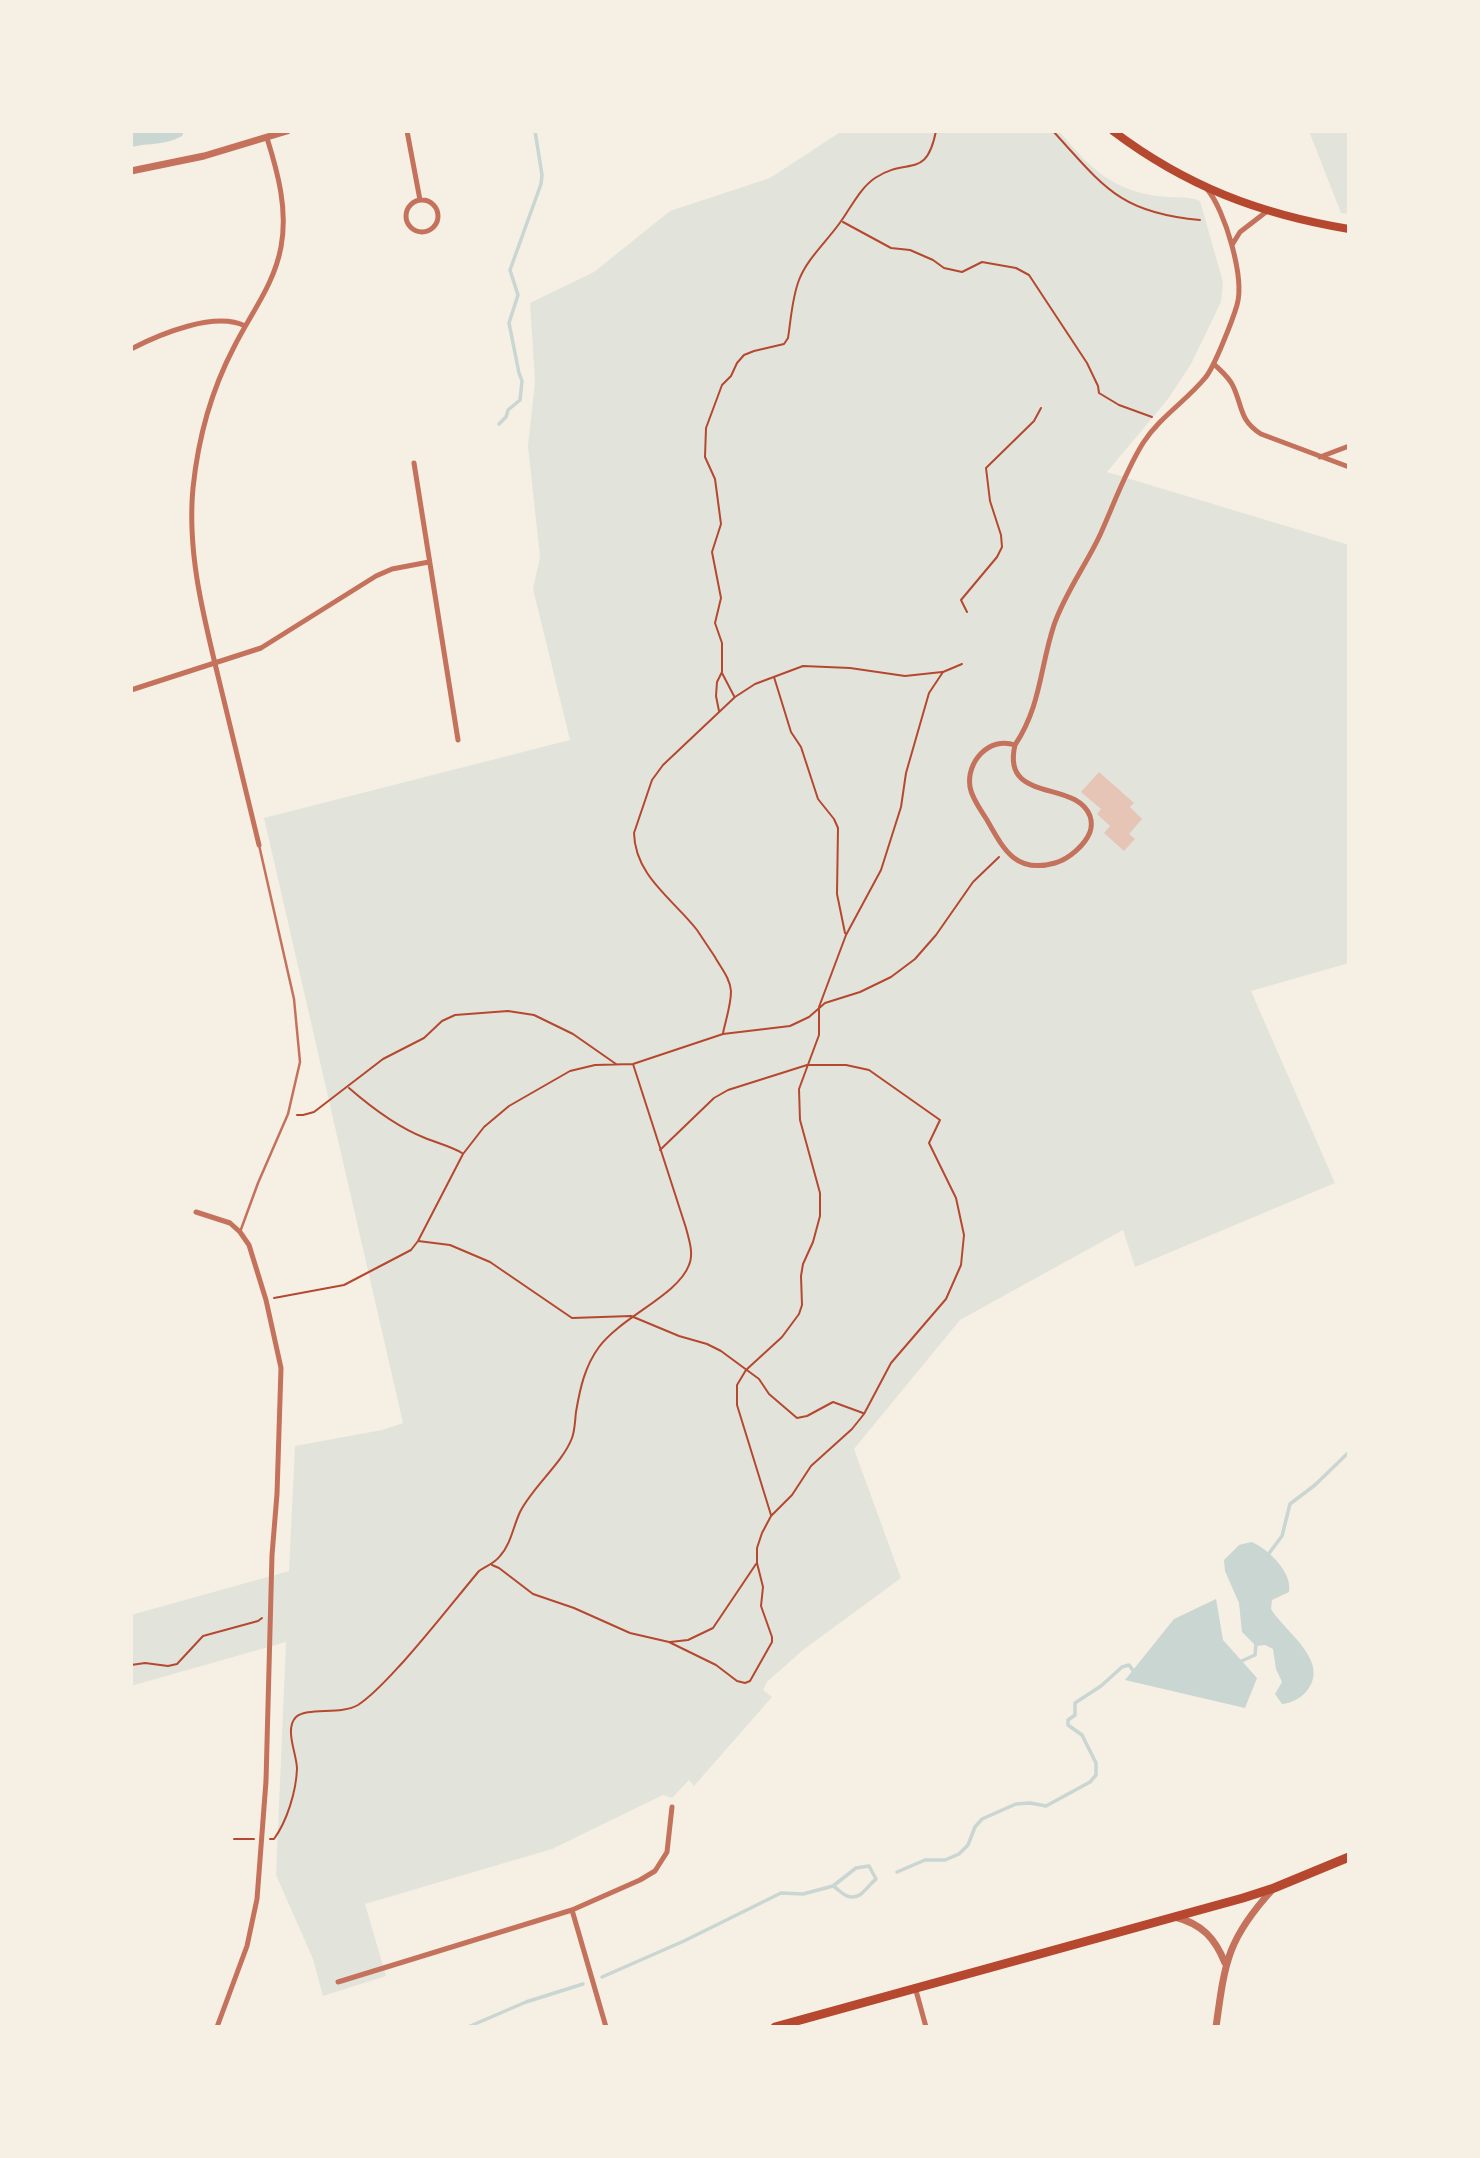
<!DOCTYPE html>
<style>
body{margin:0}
#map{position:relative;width:1480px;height:2158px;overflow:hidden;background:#f6efe4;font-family:"Alegreya Sans",sans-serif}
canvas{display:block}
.frame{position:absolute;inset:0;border:133px solid #f6efe4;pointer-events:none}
</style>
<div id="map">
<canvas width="1480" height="2158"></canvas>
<div class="frame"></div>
</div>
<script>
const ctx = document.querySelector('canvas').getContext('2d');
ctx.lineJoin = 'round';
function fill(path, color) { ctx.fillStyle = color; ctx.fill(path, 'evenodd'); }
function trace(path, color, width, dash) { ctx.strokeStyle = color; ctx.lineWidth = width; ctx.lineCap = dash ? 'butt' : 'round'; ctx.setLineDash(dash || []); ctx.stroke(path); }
fill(new Path2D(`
 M 842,131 L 1059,131 C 1089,166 1109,189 1157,196 C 1170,198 1191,196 1200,201 L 1223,282 L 1221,302 L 1191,364 L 1168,399 L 1107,472 L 1349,545 L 1349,963 L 1251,991 L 1335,1183 L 1135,1267 L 1123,1230 L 960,1320 L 854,1449 L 901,1578 L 803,1650 L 767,1682 L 763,1690 L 772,1697 L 694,1786 L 689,1780 L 672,1798 L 663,1795 L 552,1849 L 365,1904 L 386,1976 L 323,1996 L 313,1959 L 276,1875 L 286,1642 L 131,1686 L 131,1615 L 289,1571 L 295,1446 L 382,1430 L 403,1423 L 264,818 L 570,740 L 533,589 L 540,557 L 528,446 L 535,382 L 530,303 L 594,272 L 670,211 L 770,178 Z
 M 1309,131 L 1349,131 L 1349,214 L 1341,213 Z`), '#e2e4dc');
fill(new Path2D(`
 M 131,131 L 184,131 L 182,136 C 166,145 149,143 131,147 Z
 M 1251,1542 C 1268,1548 1293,1573 1289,1592 L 1272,1600 L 1271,1609 C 1285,1632 1332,1662 1306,1692 C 1299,1699 1292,1703 1282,1704 L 1275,1694 L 1282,1682 L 1276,1669 L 1273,1649 L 1265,1645 L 1256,1646 L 1242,1632 L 1239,1603 L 1225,1571 L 1224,1560 L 1239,1545 Z
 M 1216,1599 L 1223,1640 L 1257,1678 L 1245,1708 L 1125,1680 L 1174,1619 Z`), '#c9d6d2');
trace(new Path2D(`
 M 499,424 L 506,417 L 508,410 L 520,400 L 522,381 L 519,373 L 509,323 L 518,295 L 510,270 L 541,184 L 542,175 L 535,131
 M 1267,1556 L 1282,1536 L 1290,1504 L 1315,1485 L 1349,1452
 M 1237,1663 L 1255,1655 L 1256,1644
 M 897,1872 L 925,1860 L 945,1860 L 959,1854 L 968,1845 L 975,1827 L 982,1819 L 991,1815 L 1016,1804 L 1030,1803 L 1046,1806 L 1090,1782 L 1096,1775 L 1096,1763 L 1082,1735 L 1068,1725 L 1068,1720 L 1075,1715 L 1075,1703 L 1101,1686 L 1122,1667 L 1129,1665 L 1134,1672
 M 602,1977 L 684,1941 L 781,1893 L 803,1894 L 833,1886 L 856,1868 L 869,1866 L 876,1879 C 867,1886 861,1901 847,1896 C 842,1894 838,1889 833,1886
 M 468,2027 L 526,2002 L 583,1984`), '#c9d6d2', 3.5);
fill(new Path2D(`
 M 1099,772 L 1134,803 L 1130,807 L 1142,819 L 1129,834 L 1135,839 L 1124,851 L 1104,833 L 1110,826 L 1097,814 L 1101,809 L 1081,792 Z`), '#e6c5b7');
trace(new Path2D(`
 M 1053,131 C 1104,187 1120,213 1200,220
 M 843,222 L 891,248 L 910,250 L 933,260 L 944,268 L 962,272 L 982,262 L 1016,268 L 1029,275 L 1087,363 L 1098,386 L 1099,393 L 1119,405 L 1152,417
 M 967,612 L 961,600 L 997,557 L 1002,547 L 1001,535 L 990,501 L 986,468 L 1034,421 L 1041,408
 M 722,673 L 734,696
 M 774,677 L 791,732 L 801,747 L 818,799 L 834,819 L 838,828 L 837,894 L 845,933
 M 719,711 L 716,696 L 717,682 L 722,672 L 722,643 L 715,623 L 721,598 L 712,552 L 721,524 L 715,479 L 705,457 L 706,428 L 722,385 L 731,376 L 737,363 L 744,355 L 754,351 L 784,344 L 788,338 C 791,319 792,298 799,280 C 807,259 826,242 839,224 C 851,208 859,189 875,178 C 908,156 926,181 936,131
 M 723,1033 C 726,1019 731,1005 731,991 C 730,978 721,968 715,957 C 709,948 703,939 697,930 C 673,899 635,876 634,833 L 652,780 L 663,765 L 735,697 L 755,684 L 803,666 L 850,668 L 905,676 L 942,672
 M 349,1088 C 372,1108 397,1127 425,1138 C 437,1143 450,1146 462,1153
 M 297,1115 L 303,1115 L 314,1112 L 383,1059 L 424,1038 L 442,1021 L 455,1015 L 508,1011 L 534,1015 L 573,1034 L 616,1064
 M 418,1241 L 450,1245 L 490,1262 L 572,1318 L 631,1316 L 679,1336 L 707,1344 L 721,1351 L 759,1379 L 769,1394 L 797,1418 L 807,1416 L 833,1402 L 863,1413
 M 274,1298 L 344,1285 L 411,1250 L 418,1241 L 463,1154 L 484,1127 L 509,1106 L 570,1071 L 595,1065 L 633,1064 L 723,1034 L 790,1026 L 809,1017 L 825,1003 L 860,992 L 891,977 L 915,959 L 936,935 L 973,882 L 999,857
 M 771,1515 L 737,1405 L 737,1385 L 746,1370 L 782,1337 L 799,1314 L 802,1305 L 801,1276 L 803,1264 L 813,1242 L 820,1216 L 820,1193 L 800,1120 L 799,1089 L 819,1035 L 819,1007 L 846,935 L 881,870 L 901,807 L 906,773 L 929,693 L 943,672 L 962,664
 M 492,1565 L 499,1568 L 533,1594 L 574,1608 L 630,1633 L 669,1642 L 716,1665 L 737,1681 L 745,1683 L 750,1681 L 772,1642 L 772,1637 L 761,1606 L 763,1587 L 757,1563 L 757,1548 L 762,1533 L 771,1516 L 792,1495 L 811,1466 L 852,1429 L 864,1414 L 891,1363 L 946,1299 L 961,1265 L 964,1235 L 956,1198 L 929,1143 L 940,1120 L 869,1070 L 846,1065 L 807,1065 L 728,1090 L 714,1098 L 660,1150
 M 670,1642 L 688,1640 L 713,1628 L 756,1564
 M 131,1665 L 145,1663 L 168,1666 L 177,1664 L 203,1636 L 258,1621 L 262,1618
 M 234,1839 L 254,1839
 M 270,1839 L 274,1839 C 287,1821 296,1792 297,1769 C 297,1754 284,1729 296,1717 C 307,1707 341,1715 358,1705 C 375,1694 390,1676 404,1661 C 430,1632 454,1601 479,1571 C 487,1565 494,1564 500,1556 C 511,1544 513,1527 520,1512 C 533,1486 562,1464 572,1438 C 575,1430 575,1420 576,1412 C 580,1388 585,1366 599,1347 C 621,1317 678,1295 689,1265 C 694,1253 689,1240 686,1228 L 633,1064`), '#b5482f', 2);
trace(new Path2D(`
 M 240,1232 L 258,1183 L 288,1114 L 300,1062 L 294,999 L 259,845`), '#c5725c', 2.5);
trace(new Path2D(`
 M 407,131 L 420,200
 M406 216a16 16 0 1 1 32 0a16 16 0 1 1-32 0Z
 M 1232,245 L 1240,232 L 1266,212
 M 131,349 C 160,334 215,311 245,326
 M 1214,364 C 1221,371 1229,377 1233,386 C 1243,407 1239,420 1261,434 L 1349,467
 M 1320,457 L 1349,446
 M 414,463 L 458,740
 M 131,690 L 261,648 L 376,576 L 392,569 L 429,562
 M 1015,745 C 1001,804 1076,779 1090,816 C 1092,822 1092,826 1090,832 C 1085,845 1069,859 1055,863 C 1016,874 1004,850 987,820 C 981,810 972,799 970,787 C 966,762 989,736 1015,745 C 1041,706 1040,667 1054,625 C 1065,593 1086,565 1100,535 C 1114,504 1125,472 1143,443 C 1160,417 1186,401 1205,378 C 1214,368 1233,319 1237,305 C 1245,278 1225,210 1207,189
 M 259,845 C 245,789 232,732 218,676 C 203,614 187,552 193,488 C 198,439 211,391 234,347 C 251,313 274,285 281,247 C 288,210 278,173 267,138
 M 196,1212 L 230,1223 L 240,1232 L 249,1245 L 266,1300 L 281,1368 L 277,1494 L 272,1555 L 266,1781 L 257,1899 L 247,1946 L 217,2027
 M 572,1910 L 606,2027
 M 338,1982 L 572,1910 L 640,1880 L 655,1871 L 667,1852 L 672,1807
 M 915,1987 L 926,2027`), '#c5725c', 5);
trace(new Path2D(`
 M 131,171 L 204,156 L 287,131
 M 1175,1917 C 1202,1924 1215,1938 1225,1963
 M 1216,2027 C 1225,1962 1227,1939 1273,1889`), '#c5725c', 7);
trace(new Path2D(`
 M 1113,131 C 1186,186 1259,214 1349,229`), '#b5482f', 8);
trace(new Path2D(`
 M 775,2027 L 1243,1898 L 1274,1888 L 1349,1857`), '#b5482f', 9);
</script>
